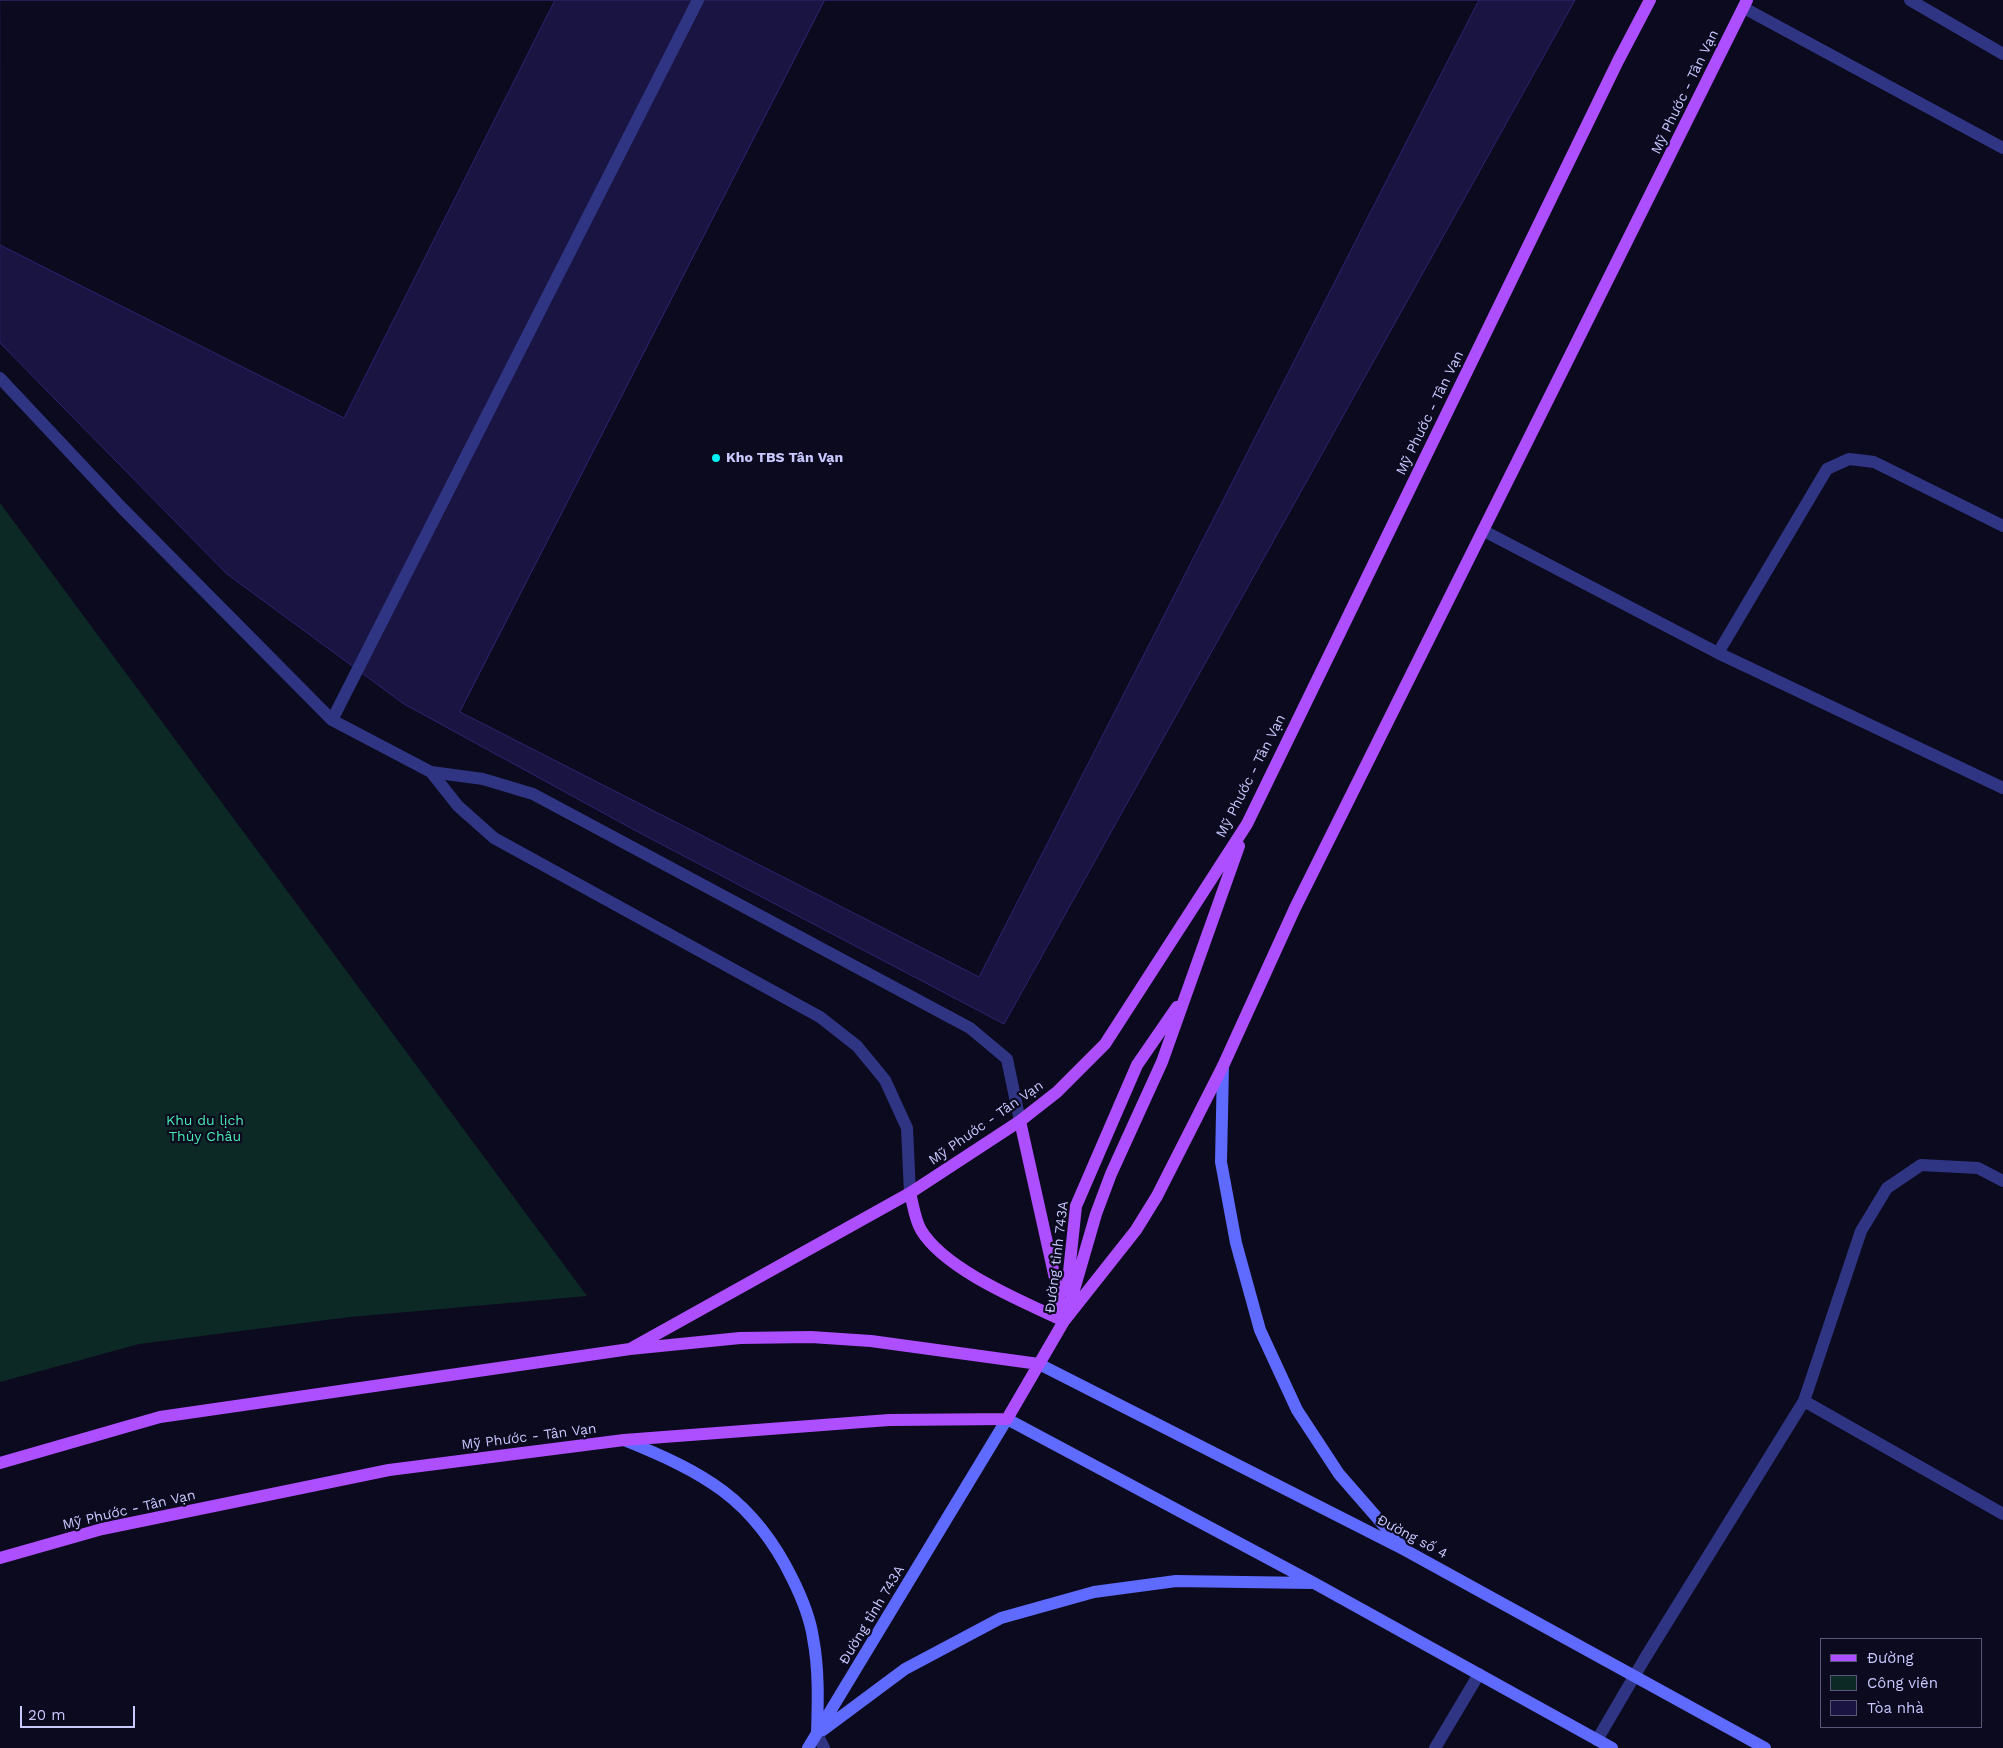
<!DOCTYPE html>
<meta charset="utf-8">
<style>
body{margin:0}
#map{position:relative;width:2003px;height:1748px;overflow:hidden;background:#0c0a1f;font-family:"Work Sans",sans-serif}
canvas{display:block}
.legend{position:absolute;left:1820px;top:1638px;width:162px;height:90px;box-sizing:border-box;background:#0c0a1f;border:1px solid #585679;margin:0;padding:6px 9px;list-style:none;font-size:15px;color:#c9c8ff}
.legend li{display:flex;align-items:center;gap:10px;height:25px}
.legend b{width:25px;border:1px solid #585679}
.scale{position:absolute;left:20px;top:1706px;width:115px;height:22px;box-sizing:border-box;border:2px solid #c9c8ff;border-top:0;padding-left:6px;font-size:15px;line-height:18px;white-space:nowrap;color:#c9c8ff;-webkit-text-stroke:4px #0c0a1f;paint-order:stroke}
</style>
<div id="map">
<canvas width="2003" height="1748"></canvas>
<ul class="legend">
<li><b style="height:6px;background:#ad4fff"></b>Đường</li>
<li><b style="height:14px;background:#0d2925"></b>Công viên</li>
<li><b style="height:14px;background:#191441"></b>Tòa nhà</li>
</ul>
<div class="scale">20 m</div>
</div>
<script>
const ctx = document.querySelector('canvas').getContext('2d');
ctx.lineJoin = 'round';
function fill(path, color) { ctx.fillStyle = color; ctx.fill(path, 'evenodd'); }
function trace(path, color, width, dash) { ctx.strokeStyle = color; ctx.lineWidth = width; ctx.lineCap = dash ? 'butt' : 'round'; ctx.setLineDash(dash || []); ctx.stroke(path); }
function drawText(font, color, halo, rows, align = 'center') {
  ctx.font = font + ' "Work Sans",sans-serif'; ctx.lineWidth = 4.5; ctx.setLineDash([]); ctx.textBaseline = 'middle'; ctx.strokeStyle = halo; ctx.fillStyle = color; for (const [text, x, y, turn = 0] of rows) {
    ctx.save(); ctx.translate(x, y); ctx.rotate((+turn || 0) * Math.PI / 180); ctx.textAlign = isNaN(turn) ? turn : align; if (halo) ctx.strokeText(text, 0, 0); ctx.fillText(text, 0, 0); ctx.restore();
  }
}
fill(new Path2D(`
 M 0,503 L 587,1296 L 350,1317 L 139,1344 L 0,1382 Z`), '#0d2925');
const building = new Path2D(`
 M 0,0 L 555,0 L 344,418 L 0,245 Z
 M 0,0 L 1575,0 L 1004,1024 L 640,833 L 404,704 L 227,574 L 0,343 Z
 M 825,0 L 1479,0 L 979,977 L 460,712 Z`);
fill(building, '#191441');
trace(building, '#2c2470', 1);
trace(new Path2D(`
 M 1910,0 L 2003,54
 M 1744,8 L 2003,148
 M 0,378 L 123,509 L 332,720 L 431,772 L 483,779 L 533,794 L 970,1028 L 1007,1059 L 1020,1121
 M 1484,531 L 1718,653 L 2003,788
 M 1718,653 L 1827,469 L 1849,459 L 1874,462 L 2003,526
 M 332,720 L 698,0
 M 431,772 L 458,806 L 494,838 L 820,1017 L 857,1046 L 885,1080 L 907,1128 L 910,1193
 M 817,1734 L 824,1748`), '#303583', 12);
trace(new Path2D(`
 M 1804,1401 L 2003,1514
 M 1597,1740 L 1645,1658 L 1804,1401 L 1861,1231 L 1887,1188 L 1921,1165 L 1978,1168 L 2003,1181
 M 1435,1748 L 1479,1674`), '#303583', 12);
trace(new Path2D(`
 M 1223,1066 L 1221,1162 L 1236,1243 L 1260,1330 L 1297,1410 L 1339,1474 L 1400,1544
 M 1039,1364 L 1405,1550 L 1765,1748
 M 624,1440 C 703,1472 753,1498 792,1578 C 801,1596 810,1617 813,1638 C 819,1669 818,1701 817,1733
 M 823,1730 L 905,1669 L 1001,1618 L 1094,1592 L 1176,1581 L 1311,1583
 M 808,1748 L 1007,1419 L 1314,1583 L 1612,1748`), '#5f6aff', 12);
trace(new Path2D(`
 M 1020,1121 L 1064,1319
 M 910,1193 C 913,1204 915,1220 921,1230 C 945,1270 1022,1301 1064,1321
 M 1067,1291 L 1076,1206 L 1137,1065 L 1177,1007
 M 1067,1314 L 1096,1214 L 1111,1174 L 1162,1062 L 1239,846
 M 630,1349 L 910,1193 L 1020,1121 L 1057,1092 L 1105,1044 L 1247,824 L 1618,61 L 1650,0
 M 0,1463 L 160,1417 L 630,1349 L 740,1338 L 811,1337 L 871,1341 L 1039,1364
 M 0,1558 L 102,1529 L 389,1470 L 624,1440 L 889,1420 L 1007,1419 L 1064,1321 L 1136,1230 L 1157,1196 L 1223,1066 L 1295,908 L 1747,0`), '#ad4fff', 12);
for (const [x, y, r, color] of [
 [716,458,5,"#00f1f3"]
]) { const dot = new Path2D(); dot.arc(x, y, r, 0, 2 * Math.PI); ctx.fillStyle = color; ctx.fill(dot); trace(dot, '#0c0a1f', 2); }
drawText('14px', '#c9c8ff', '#0c0a1f', [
 ["Mỹ Phước - Tân Vạn",1685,92,-64],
 ["Mỹ Phước - Tân Vạn",1430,413,-64],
 ["Mỹ Phước - Tân Vạn",1251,776,-63],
 ["Mỹ Phước - Tân Vạn",986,1123,-35],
 ["Đường tỉnh 743A",1057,1257,-83],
 ["Mỹ Phước - Tân Vạn",529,1437,-7],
 ["Mỹ Phước - Tân Vạn",129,1510,-13],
 ["Đường số 4",1412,1537,28],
 ["Đường tỉnh 743A",872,1615,-59]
]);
drawText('bold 14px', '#c9c8ff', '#0c0a1f', [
 ["Kho TBS Tân Vạn",726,458]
], 'left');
drawText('14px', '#49eab2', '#0c0a1f', [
 ["Khu du lịch",205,1121],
 ["Thủy Châu",205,1137]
]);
</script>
